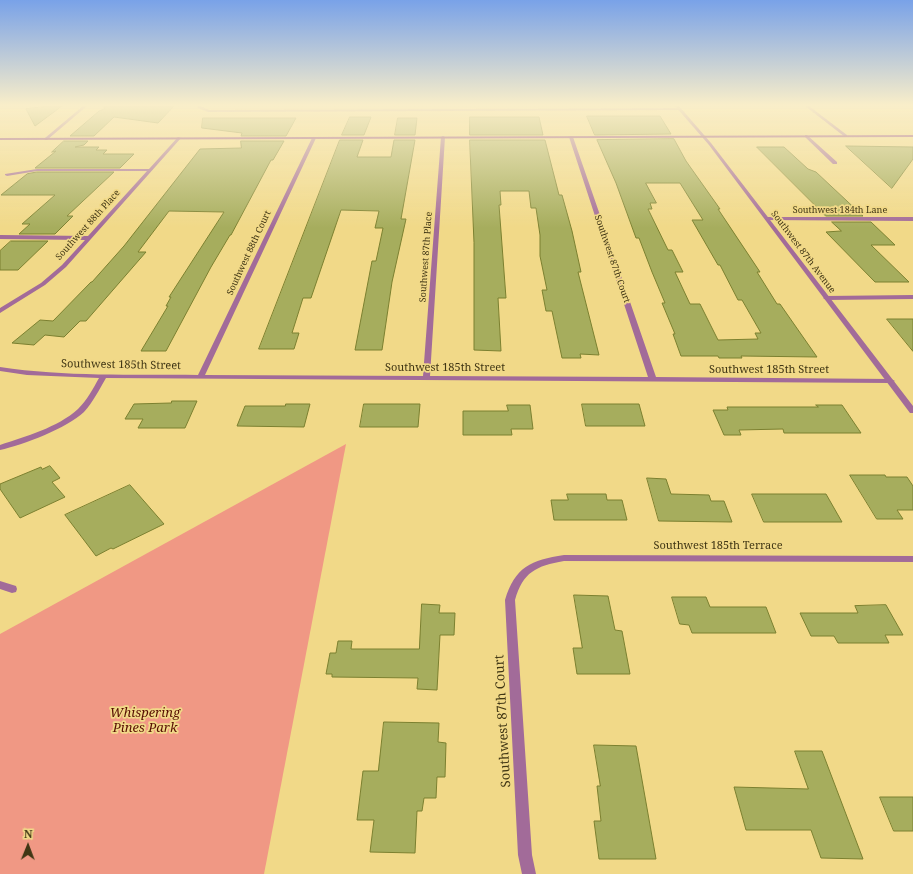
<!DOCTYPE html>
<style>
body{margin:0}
#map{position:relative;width:913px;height:874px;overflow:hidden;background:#f1d988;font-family:"Noto Serif",serif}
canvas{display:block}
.north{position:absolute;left:8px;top:826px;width:40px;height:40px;-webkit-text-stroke:3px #f1d988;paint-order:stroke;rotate:1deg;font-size:11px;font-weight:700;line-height:16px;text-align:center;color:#403614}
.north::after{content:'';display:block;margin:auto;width:14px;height:18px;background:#403614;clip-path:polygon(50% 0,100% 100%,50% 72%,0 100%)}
</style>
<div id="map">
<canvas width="913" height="874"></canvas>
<div class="north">N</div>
</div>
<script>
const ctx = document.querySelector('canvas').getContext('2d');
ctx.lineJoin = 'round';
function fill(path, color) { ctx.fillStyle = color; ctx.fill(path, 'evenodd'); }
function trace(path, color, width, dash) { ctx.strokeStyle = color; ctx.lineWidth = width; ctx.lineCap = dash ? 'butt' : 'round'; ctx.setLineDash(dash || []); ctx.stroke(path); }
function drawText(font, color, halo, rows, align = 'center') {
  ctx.font = font + ' "Noto Serif",serif'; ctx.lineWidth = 3.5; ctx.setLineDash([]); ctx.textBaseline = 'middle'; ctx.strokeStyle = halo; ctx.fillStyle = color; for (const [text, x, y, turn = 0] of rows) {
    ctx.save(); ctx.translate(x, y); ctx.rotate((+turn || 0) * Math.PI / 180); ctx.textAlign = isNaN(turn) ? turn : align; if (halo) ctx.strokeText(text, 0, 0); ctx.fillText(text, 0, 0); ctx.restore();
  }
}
fill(new Path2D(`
 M 346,444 L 264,874 L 0,874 L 0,634 Z`), '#f09884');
const building = new Path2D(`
 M 50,106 L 62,106 L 35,126 L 26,109 Z
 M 104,106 L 174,106 L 158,123 L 114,117 L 94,136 L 70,136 L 99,111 L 104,109 Z
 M 587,116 L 660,116 L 671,134 L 595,135 Z
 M 350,117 L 371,117 L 364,135 L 342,135 Z
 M 470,117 L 539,117 L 543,135 L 470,135 Z
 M 203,118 L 296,118 L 286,136 L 241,136 L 242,133 L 202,128 Z
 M 398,118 L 417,118 L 415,135 L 395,135 Z
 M 674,139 L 686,161 L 720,209 L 718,209 L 760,272 L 757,272 L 777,304 L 780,304 L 817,357 L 741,356 L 742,358 L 719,358 L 718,356 L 681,356 L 673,334 L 675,334 L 662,303 L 665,303 L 652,272 L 639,238 L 636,238 L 616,183 L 597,140 ZM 646,183 L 680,183 L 703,220 L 692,220 L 718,265 L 720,265 L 738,300 L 742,300 L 761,333 L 755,333 L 758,339 L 718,340 L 700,304 L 690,304 L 675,272 L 683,272 L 672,250 L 668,250 L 648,209 L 652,209 L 650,203 L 656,203 Z
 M 340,140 L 363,140 L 357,157 L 391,157 L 394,140 L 415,140 L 401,219 L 406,219 L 392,282 L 382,350 L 355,350 L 372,261 L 376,261 L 383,228 L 375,228 L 379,211 L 341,210 L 311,298 L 303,298 L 292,333 L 299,333 L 294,349 L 259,349 Z
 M 470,140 L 545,140 L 559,195 L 562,195 L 572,231 L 581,272 L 578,272 L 599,355 L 580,354 L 581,358 L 562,358 L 552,311 L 546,311 L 542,290 L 547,290 L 540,256 L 540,235 L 536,208 L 531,208 L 529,191 L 500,191 L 501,205 L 499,205 L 506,298 L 498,298 L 501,351 L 474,350 L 474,243 Z
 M 64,141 L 88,141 L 84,145 L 75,147 L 99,147 L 96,150 L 107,150 L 103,154 L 134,154 L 120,168 L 35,168 L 56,151 L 52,152 Z
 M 241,141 L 284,141 L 273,160 L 271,160 L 231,235 L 230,235 L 211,267 L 166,351 L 141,351 L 168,306 L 166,306 L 171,297 L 169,297 L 224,212 L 169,211 L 138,252 L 146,252 L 86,321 L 80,321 L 64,337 L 45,335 L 34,345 L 12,343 L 40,320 L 53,321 L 91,282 L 92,282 L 124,246 L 200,149 L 241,148 Z
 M 846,146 L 913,147 L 913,159 L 892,188 Z
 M 757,147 L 784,147 L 808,169 L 816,172 L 863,216 L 826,216 Z
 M 37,172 L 114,172 L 67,216 L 73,216 L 55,234 L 19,234 L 30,224 L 22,224 L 55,195 L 1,195 L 27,174 Z
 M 832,222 L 871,222 L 895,245 L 871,245 L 909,282 L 875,282 L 826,232 L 841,231 Z
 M 11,241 L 48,241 L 18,270 L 0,270 L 0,251 Z
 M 887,319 L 913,319 L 913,351 Z
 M 172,401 L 197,401 L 185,428 L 138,428 L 143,419 L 125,419 L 134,404 L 171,403 Z
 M 286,404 L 310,404 L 304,427 L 237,426 L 245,406 L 285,406 Z
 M 364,404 L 420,404 L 418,427 L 360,427 Z
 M 582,404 L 639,404 L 645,426 L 586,426 Z
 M 507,405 L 530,405 L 533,429 L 511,429 L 512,435 L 463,435 L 463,411 L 508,411 Z
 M 816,405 L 842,405 L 861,433 L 784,433 L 783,429 L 739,430 L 741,435 L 724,435 L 713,410 L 728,410 L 727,407 L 818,407 Z
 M 50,466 L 60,478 L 52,482 L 65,497 L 20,518 L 0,489 L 0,484 L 41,467 L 42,469 Z
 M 850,475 L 885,475 L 886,477 L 907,477 L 913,486 L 913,510 L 897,510 L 903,519 L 877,519 Z
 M 647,478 L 666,479 L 671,494 L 709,495 L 711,501 L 724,501 L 732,522 L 659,521 Z
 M 130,485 L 164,524 L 113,549 L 111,548 L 96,556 L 65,515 Z
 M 567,494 L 606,494 L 607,500 L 622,500 L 627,520 L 554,520 L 551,500 L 568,500 Z
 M 752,494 L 826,494 L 842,522 L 764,522 Z
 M 574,595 L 608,596 L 615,630 L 622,631 L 630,674 L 577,674 L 573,648 L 582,648 Z
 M 672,597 L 706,597 L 710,607 L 766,607 L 776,633 L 692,633 L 689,625 L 680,624 Z
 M 422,604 L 440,605 L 439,613 L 455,613 L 454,635 L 440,635 L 437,690 L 417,689 L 418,678 L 332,677 L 332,674 L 326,674 L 330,653 L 336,653 L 338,641 L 352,641 L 351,649 L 419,649 Z
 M 886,605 L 903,635 L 885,635 L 889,643 L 838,643 L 834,636 L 811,636 L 800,613 L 858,613 L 855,606 Z
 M 384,722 L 439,723 L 438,742 L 446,743 L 445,777 L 437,777 L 436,798 L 424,798 L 422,811 L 417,811 L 415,853 L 370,852 L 374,820 L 357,820 L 363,771 L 378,771 Z
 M 594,745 L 636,746 L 656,859 L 599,859 L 594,821 L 601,821 L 597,786 L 600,786 Z
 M 795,751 L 822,751 L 863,859 L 821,858 L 811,830 L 746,830 L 734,787 L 808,789 Z
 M 880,797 L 913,797 L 913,831 L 894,831 Z`);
fill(building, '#a6ad5d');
trace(building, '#7b8030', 1);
fill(new Path2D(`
 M 83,106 L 87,106 L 47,140 L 45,140 L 45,138 Z
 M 197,106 L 201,106 L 209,110 L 680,108 L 682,109 L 680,110 L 208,112 L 198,108 Z
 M 805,106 L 809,106 L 847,135 L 847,137 L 845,137 Z
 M 805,135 L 807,135 L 837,162 L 837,164 L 833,164 L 805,137 Z
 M 443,136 L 445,137 L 430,376 L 648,377 L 569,137 L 571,136 L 573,137 L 656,377 L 891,379 L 895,381 L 891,383 L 106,378 C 99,390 93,402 84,412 C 67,428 23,445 0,450 L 0,445 C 26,436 57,428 78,409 C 87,400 93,389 99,378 L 27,375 L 0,371 L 0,367 C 65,377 132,374 198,375 L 312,138 L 314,137 L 316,138 L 205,375 L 423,376 L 441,137 Z
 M 178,137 L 181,138 L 66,267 L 45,285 L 0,313 L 0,308 L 41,283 L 62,265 L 85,240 L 0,239 L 0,235 L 88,236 L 147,171 L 37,171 L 7,176 L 5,175 L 5,174 L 37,169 L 149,169 Z
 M 767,217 L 913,217 L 913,221 L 765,220 L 765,218 Z
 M 913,295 L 913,299 L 826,300 L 823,298 L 826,296 Z
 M 564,555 L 913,556 L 913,562 L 564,561 C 536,566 523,572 515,600 L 532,855 L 536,874 L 522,874 L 518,855 L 505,600 C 515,567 531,560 564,555 Z
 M 0,581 L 16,586 L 17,589 L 16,592 L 12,593 L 0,589 Z`), '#a26b99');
fill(new Path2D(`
 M 675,106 L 679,106 L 711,143 L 913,406 L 913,413 L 910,413 L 709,145 Z`), '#a26b99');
fill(new Path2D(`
 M 913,135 L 913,137 L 0,140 L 0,138 Z`), '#823178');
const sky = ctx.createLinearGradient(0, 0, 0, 228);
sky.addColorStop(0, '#79a2e8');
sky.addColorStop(0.46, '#f9eec9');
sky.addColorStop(1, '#f9eec900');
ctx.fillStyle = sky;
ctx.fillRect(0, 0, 913, 228);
drawText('9px', '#403614', '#f1d988', [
 ["Southwest 184th Lane",840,210],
 ["Southwest 88th Place",88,225,-48],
 ["Southwest 87th Avenue",803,252,53],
 ["Southwest 88th Court",249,253,-65],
 ["Southwest 87th Place",426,257,-86],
 ["Southwest 87th Court",612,259,71]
]);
drawText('11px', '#403614', '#f1d988', [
 ["Southwest 185th Street",121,365,1],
 ["Southwest 185th Street",445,368],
 ["Southwest 185th Street",769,370],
 ["Southwest 185th Terrace",718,546]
]);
drawText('italic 13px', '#570e02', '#f1d988', [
 ["Whispering",145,713],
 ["Pines Park",145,728]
]);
drawText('13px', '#403614', '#f1d988', [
 ["Southwest 87th Court",503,721,-93]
]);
</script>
